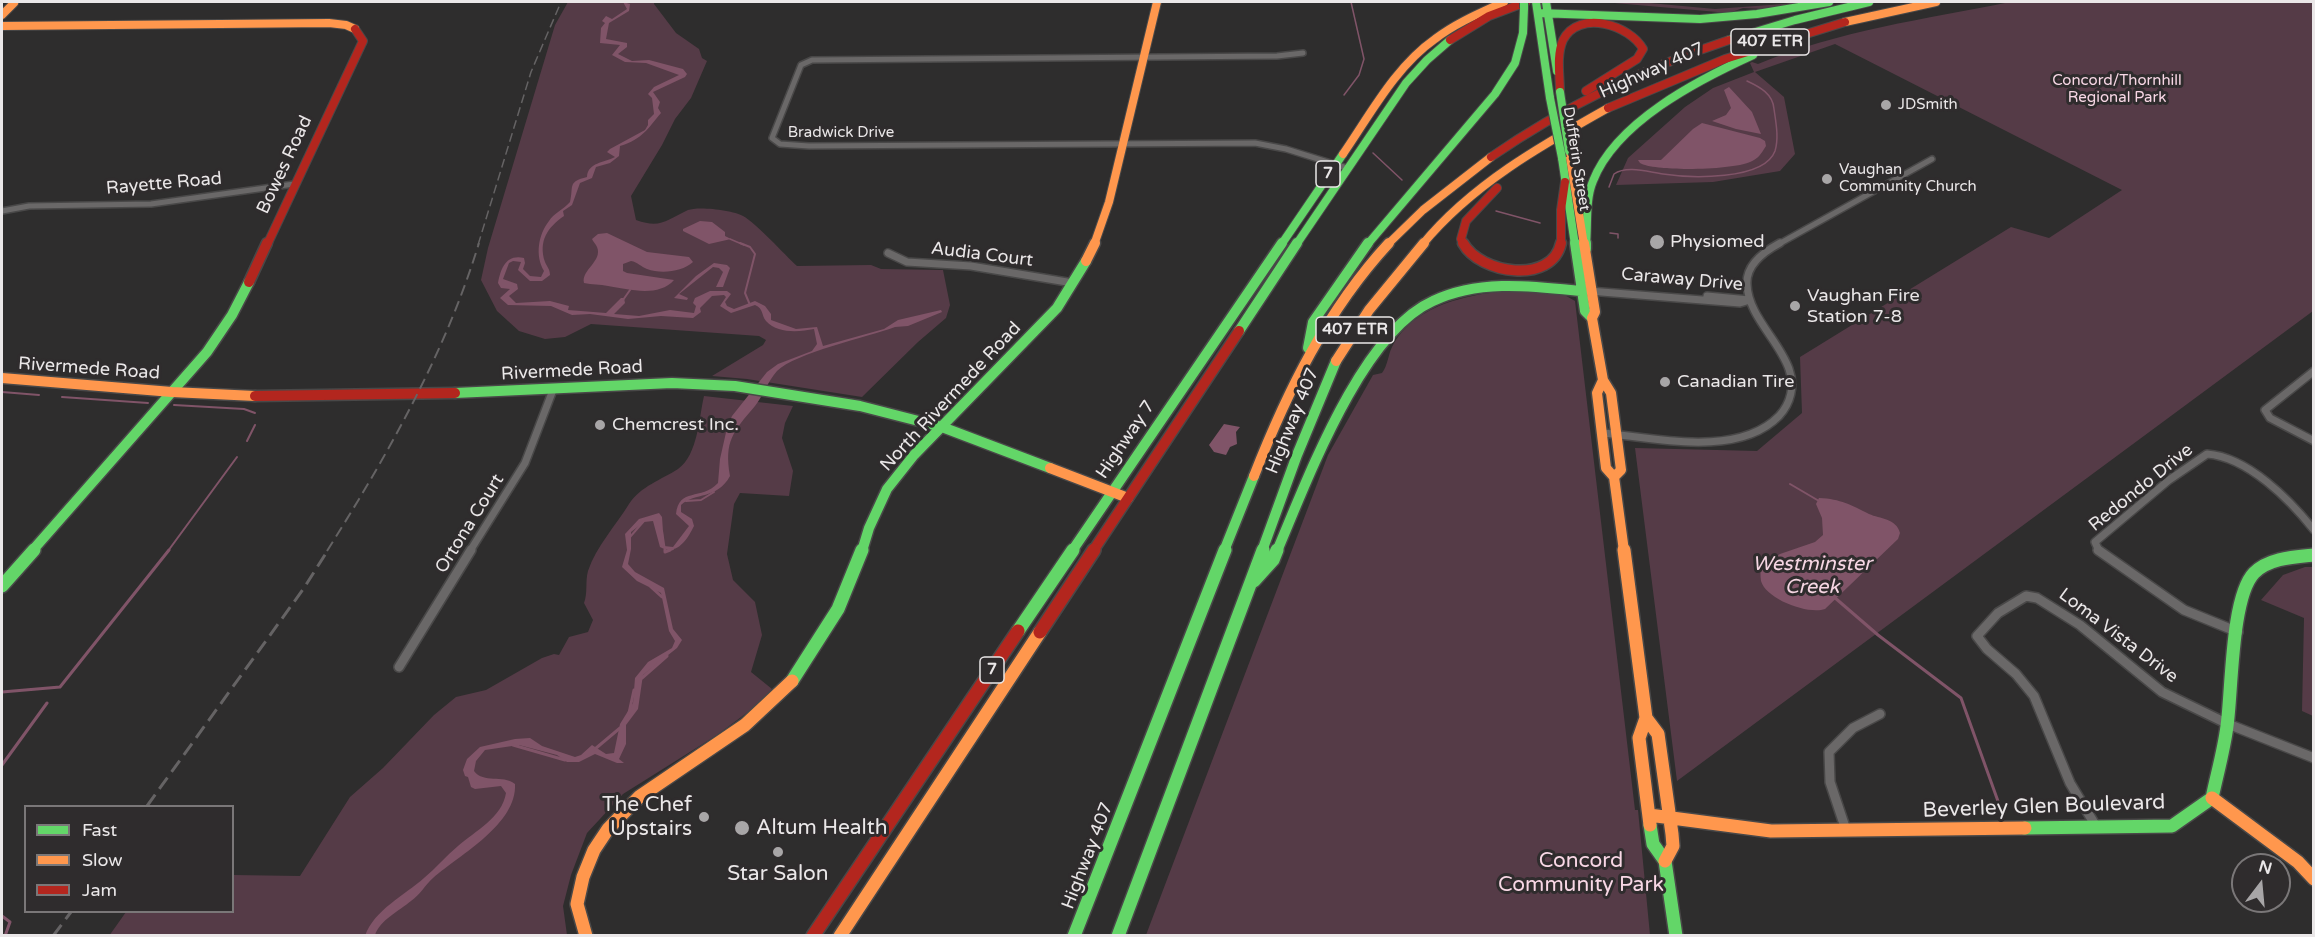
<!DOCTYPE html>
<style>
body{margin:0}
#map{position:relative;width:2315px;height:937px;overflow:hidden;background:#2e2d2d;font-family:"Varela Round",sans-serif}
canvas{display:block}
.frame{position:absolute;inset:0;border:3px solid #eae7e8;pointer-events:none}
.legend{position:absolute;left:24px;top:805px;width:210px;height:108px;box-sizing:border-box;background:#2f2c2d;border:2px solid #7a7778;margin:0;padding:8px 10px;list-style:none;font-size:18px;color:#eae7e8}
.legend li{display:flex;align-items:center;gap:12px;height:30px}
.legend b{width:30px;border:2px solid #7a7778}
.north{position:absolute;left:2231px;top:853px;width:60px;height:60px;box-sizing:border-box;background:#2f2c2d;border:2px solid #7a7778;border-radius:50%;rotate:16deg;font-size:16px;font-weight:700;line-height:24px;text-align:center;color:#eae7e8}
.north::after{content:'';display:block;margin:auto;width:21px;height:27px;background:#a8a6a7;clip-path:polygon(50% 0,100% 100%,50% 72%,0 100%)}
</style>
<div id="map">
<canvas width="2315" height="937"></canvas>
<div class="frame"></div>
<ul class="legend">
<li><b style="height:8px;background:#63d668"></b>Fast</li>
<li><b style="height:8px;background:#ff974d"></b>Slow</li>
<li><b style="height:8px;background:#b3261e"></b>Jam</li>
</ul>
<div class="north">N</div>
</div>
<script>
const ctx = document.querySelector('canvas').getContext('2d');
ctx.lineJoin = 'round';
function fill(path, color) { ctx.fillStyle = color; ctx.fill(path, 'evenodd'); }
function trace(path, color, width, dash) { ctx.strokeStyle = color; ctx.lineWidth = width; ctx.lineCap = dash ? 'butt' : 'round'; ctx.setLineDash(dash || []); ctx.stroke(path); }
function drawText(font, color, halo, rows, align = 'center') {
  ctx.font = font + ' "Varela Round",sans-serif'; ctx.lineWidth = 6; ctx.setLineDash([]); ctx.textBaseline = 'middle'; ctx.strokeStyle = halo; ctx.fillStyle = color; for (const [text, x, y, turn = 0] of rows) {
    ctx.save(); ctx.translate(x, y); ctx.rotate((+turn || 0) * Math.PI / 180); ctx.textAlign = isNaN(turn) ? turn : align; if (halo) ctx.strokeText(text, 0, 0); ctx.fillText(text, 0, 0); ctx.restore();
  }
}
fill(new Path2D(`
 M 568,2 L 654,2 L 654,4 L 676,33 L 699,49 L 702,58 L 707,61 L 691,98 L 675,119 L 662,145 L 631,196 L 636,220 C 661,229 666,220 688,210 C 698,206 733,210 743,216 C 756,223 785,255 797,266 L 871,265 L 881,269 L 943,270 L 950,305 L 946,318 L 918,342 L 862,397 L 747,379 L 712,376 L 763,345 L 766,340 L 759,336 L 591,324 L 565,337 L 545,339 L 519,331 L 497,311 L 481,280 L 488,248 L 555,25 Z
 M 1603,2 L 1639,2 L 1715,9 L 1810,2 L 1765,9 L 1743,8 L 1729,13 Z
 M 2010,2 L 2313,2 L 2313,311 L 1677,781 L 1635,448 L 1757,451 L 1802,413 L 1800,357 L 2011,227 L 2049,238 L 2122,190 L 1835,44 L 1755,72 L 1784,97 L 1795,154 L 1780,171 L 1713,182 L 1616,185 L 1628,158 L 1685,107 L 1713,88 L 1754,72 L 1750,63 L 1752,62 L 1758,64 C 1838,31 1925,19 2010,2 Z
 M 1519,290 L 1561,293 L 1575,301 L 1635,810 L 1638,810 L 1650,935 L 1146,935 L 1328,455 L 1373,375 L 1382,373 C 1388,365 1388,355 1392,347 C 1415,302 1475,293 1519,290 Z
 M 704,396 L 793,406 L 785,423 L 782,438 L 793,471 L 789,496 L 740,493 L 734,504 L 727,554 L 733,580 L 755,602 L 762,635 L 751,672 L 772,689 L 760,703 L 717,735 L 623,794 L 587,833 L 571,875 L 563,906 L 567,935 L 109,936 L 126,912 L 232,912 L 233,875 L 300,876 L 350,797 L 383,768 L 434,715 L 456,697 L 486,690 L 542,658 L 554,654 L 559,655 L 569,637 L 588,632 L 593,620 L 584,603 C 588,593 585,582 588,571 C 596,547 616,525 629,504 C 641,486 661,480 678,469 C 698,455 699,417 704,396 Z
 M 2305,567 L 2313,567 L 2313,716 L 2302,711 L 2304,618 L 2261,600 L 2283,575 Z`), '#553b47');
fill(new Path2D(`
 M 623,2 L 630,4 L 629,11 L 609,23 L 606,39 L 627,43 L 627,47 L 618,54 L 632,61 L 649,60 L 683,69 L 687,74 L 685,77 L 653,92 L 660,102 L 658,108 L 661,113 C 648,128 643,139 620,146 L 619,156 L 610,163 L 596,167 L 592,178 L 580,183 L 572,205 L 563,211 L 564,216 C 548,227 538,241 545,262 C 547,267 550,269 550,275 L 542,281 L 530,281 L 518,270 L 521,262 L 513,261 L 509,263 L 503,279 L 517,284 L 518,289 L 509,296 L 516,303 L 550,301 L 569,306 L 568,310 L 606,313 L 621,298 L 624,298 L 625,303 L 614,314 L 639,316 L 670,310 L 694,313 L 696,306 L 693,303 L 695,298 L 710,291 L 727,291 L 731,294 L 725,302 L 727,306 L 734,309 L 755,301 L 765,306 L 771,314 L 771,320 L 796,329 L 817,327 L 823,346 L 884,329 L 898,320 L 941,310 L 942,312 L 908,326 L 895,327 C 868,337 795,353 777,371 C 768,381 763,396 755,406 C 733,432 724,441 730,476 C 717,500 695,492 681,505 L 681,512 L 692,519 L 694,526 C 687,540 677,556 660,547 L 653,521 L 644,522 L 631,532 L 631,549 L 628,564 L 635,572 L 664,588 L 673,629 L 682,640 L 677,648 L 643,675 L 638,709 L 626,725 L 626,744 L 619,759 L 624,763 L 617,763 L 595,754 L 579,762 L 567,762 L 557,755 L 519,745 L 485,750 L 476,761 L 474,771 C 484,784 502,774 515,784 C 517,824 461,854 433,878 C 425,885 420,895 411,901 C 399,911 380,920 375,935 L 365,936 C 374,910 405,895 424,878 C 436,868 446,856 458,846 C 475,831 502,818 506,793 L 501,786 L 475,789 L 471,787 L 468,777 L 465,776 L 463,770 L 467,759 L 480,747 L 515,739 L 530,738 L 542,746 L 575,757 L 581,755 L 592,745 L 606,754 L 614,753 L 620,724 L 633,703 L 635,678 L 648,662 L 672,648 L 675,641 L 669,631 L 661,593 L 637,581 L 622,567 L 627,550 L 625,534 L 639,519 L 659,513 L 662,517 L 664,546 L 673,547 L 689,526 L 676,514 C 679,487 701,501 718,483 L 720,459 L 727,428 L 732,416 L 767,372 L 778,364 L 812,351 L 817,344 L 814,329 C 799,332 778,334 766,321 C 761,315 764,309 755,305 L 731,313 L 720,306 L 726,297 L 724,295 L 712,296 L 700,308 L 701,312 L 693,318 L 661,316 L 628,319 L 590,314 L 572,315 L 551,306 L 508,305 L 500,298 L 510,289 L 501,288 L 498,283 C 501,268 506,254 524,258 L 525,263 L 523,269 L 530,276 L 541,277 L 544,271 C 535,256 538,235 549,221 C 553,214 564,209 570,202 C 574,186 567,182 587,177 C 588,162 604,163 615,157 L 607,152 L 610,149 L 645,130 L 648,125 L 648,120 L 654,114 L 652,98 L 648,94 L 654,87 L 679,75 L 646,63 L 625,62 L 612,55 L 620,45 L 600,43 L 601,28 L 605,23 L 602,21 L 606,16 L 612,19 L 627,9 Z
 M 1729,87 L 1752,112 L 1761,134 L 1736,129 L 1712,121 L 1726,115 L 1731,108 L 1724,90 Z
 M 1702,123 L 1760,138 L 1765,141 L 1766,146 C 1761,154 1758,159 1750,162 C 1733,170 1655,172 1640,163 L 1638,160 L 1661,160 L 1693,129 Z
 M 700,221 L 712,222 L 725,232 L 725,236 L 731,239 L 709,244 L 683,231 L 683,229 Z
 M 607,233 L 647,252 L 689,257 L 693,262 C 682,272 661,274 647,269 C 641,267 638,262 631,261 L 623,264 L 623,271 L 627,273 L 674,280 C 658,298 628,289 608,286 C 600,284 592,285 584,283 C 581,270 603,261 597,247 C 596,244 593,242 592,239 L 598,234 Z
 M 714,263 L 727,265 L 730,268 L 723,287 L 716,287 L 723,272 L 719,268 L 713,267 L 679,294 L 688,298 L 687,300 L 674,298 L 696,276 Z
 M 1224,424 L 1240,427 L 1236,432 L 1237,444 L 1230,447 L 1226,455 L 1214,452 L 1209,445 Z
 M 1819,498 C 1841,499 1851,505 1869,514 C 1880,519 1896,518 1900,533 L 1898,539 L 1825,609 C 1808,615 1766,599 1761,581 C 1760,576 1761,570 1760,566 L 1780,554 L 1815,542 L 1823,535 L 1822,518 L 1816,504 Z`), '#805468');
trace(new Path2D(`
 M 1344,95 L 1359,75 L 1364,59 L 1351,2
 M 1373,153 L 1402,180
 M 1609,187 L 1614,174 C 1627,165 1648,172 1663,174 C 1689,178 1764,181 1775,151 C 1779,138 1776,123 1774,109 C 1773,94 1760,87 1747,81
 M 1496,211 L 1540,223
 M 1610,233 L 1618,234 L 1618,238
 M 730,239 L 744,245`), '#805468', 1.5);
trace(new Path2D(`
 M 740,243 L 750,247 L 755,254 L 745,293 L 750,305
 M 623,300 L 630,290
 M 2,392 L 39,395
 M 62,397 L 148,403
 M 174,405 L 244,409 L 255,413
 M 247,441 L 255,425
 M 1790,484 L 1819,501
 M 686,501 L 701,500 L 714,492
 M 662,531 L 665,551
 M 630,537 L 644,521
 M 168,551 L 237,457
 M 666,551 L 673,549`), '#805468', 2);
trace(new Path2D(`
 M 665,550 L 665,552 L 670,550
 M 651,587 L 662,597
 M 1834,597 L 1878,635 L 1961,698 L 1999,804
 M 642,678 L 667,656
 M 2,692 L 60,687 L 169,550
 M 629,713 L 634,690
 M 513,745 L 565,760
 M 595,749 L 620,728
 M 2,765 L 47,703
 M 2,916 L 10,922 L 5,936`), '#805468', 3);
const streetFar2 = new Path2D(`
 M 1303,53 L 1277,56 L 812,60 L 801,65 L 772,138 L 780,144 L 809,146 L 1255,143 L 1286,149 L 1347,168
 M 2,211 L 29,206 L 151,204 L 294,184
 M 1777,245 L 1932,159`);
const streetFar1 = new Path2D(`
 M 888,253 L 907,262 L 971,266 L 1073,283
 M 1589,291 L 1740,303 L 1750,300
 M 1707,296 L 1749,300
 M 2314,371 L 2265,410 L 2270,418 L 2314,441
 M 1603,433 C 1655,438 1738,458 1779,416 C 1791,403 1795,386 1789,369 C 1779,340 1748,316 1747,284 C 1746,265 1765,251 1780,243
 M 470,551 L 525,463 L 553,390
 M 2099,551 L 2095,542 L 2169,480 L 2207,454 C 2248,457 2290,500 2314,530`);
const street = new Path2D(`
 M 2098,550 L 2184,610 L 2238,632
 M 399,667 L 471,550
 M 2097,828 L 2070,783 L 2034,696 L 2016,674 L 1987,649 L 1977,636 L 1998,613 L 2026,596 L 2037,598 L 2080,625 L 2162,692 L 2228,724 L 2314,758
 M 1846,830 L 1830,782 L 1829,752 L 1853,728 L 1880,714`);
const fastFar2 = new Path2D(`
 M 1536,2 L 1550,98
 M 1546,2 L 1557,71
 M 1538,13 L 1700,19 L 1757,14 L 1829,2
 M 1729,40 L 1795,20 L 1869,2
 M 1562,158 L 1575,245
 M 1281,245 L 1343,154
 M 1296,245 L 1406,83 L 1427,60 L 1450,40
 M 1367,245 L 1495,94 L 1515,63 L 1523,33 L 1524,8
 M 1586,245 C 1588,224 1585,200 1593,181 C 1616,122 1698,80 1753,55`);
const fastFar1 = new Path2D(`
 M 1575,243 L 1585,311 L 1592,318
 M 1586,249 L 1586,243
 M 1239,331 L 1297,243
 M 1308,348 L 1313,322 L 1368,243
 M 455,393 L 672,383 L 735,386 L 860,406 L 942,427 L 1050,468
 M 32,551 L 207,352 L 232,315 L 249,282
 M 862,551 L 869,528 L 887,489 L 914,455 L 1057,308 L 1086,261
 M 1072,551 L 1282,243
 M 1224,551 L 1254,476
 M 1262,551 L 1297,455 L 1336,361
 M 1277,551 C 1307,481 1361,333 1433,301 C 1479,279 1532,286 1581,291`);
const fast = new Path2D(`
 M 1254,581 L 1273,560 L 1277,550
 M 2,586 L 34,550
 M 1018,631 L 1073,550
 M 792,681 L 838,609 L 862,550
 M 1650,825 L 1653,844 L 1665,861 L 1676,936
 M 2025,828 L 2172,826 L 2212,798 C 2217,774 2224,750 2227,726 C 2232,691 2231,597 2254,573 C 2269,558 2294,557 2314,555
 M 1074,936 L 1225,550
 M 1118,936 L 1263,550`);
const slowFar2 = new Path2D(`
 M 2,15 L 14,3
 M 1845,22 L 1936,2
 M 2,26 L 329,23 L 346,25 L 355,29
 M 1569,151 L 1584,245
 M 1343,154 C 1370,115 1395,67 1435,39 C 1456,23 1480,13 1504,2
 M 1094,245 L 1109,202 L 1157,2
 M 1387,245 L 1423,210 L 1491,157
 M 1422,245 C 1471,185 1542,145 1608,108`);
const slowFar1 = new Path2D(`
 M 1584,243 L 1595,312 L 1592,318 L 1603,380 L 1611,393 L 1621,470 L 1614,477
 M 1086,261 L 1095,243
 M 1336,361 L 1369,310 L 1424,243
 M 2,378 L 172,392 L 255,396
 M 1603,380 L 1597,393 L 1606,468 L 1614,477 L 1624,551
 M 1050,468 L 1128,498
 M 1254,476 C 1287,392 1327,310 1389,243`);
const slow = new Path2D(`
 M 1624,550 L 1646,718 L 1639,738 L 1650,825
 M 1646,718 L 1658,734 L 1672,834 L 1673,846 L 1665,861
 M 2212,798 L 2298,862 L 2314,879
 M 1649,815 L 1771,831 L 2025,828
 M 586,936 L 577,904 L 583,877 L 594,850 L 608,829 L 639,797 L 745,725 L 792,681
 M 840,936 L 1040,632`);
const jamFar2 = new Path2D(`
 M 1450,40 L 1489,16 L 1526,2
 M 1560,92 C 1560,76 1556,56 1563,40 C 1579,9 1630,25 1643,49 L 1637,59 L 1586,91
 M 1608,108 L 1725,59 L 1845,22
 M 1491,157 C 1565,106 1644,68 1729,40
 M 267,245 L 363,41 L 355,29
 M 1464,245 L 1461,239 L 1466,221 L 1497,188
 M 1561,245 L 1561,210 L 1565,182`);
const jamFar1 = new Path2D(`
 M 1463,243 C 1480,274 1552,285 1561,243
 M 249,282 L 267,243
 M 255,396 L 455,393
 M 1093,551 L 1239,331`);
const jam = new Path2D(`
 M 1040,632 L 1094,550
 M 813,936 L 1018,631`);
trace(streetFar2, '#494848', 8);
trace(streetFar1, '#494848', 10);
trace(street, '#494848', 12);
trace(fastFar2, '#494848', 10);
trace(fastFar1, '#494848', 13);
trace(fast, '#494848', 16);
trace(slowFar2, '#494848', 10);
trace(slowFar1, '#494848', 13);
trace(slow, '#494848', 16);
trace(jamFar2, '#494848', 10);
trace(jamFar1, '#494848', 13);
trace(jam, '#494848', 16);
trace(streetFar2, '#6a6868', 5);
trace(streetFar1, '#6a6868', 7);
trace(street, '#6a6868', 9);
trace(fastFar2, '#63d668', 8);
trace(fastFar1, '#63d668', 10);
trace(fast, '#63d668', 13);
trace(slowFar2, '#ff974d', 8);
trace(slowFar1, '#ff974d', 10);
trace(slow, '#ff974d', 13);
trace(jamFar2, '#b3261e', 8);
trace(jamFar1, '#b3261e', 10);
trace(jam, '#b3261e', 13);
trace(new Path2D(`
 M 478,245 L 531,72 L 561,2`), '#656364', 1.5, [9, 4.5]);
trace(new Path2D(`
 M 327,551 C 388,454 445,354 479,243`), '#656364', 2, [11, 6]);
trace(new Path2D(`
 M 147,806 L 304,588 L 328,550
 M 53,936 L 71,912`), '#656364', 3, [14, 7]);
const fastBridge = new Path2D(`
 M 1524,2 L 1524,8
 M 1560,92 L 1569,151
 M 1550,98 L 1562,158`);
trace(fastBridge, '#494848', 10, []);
trace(fastBridge, '#63d668', 8);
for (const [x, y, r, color] of [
 [1886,105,6,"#a8a6a7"],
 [1827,179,6,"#a8a6a7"],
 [1657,242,8,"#a8a6a7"],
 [1795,306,6,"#a8a6a7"],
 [1665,382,6,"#a8a6a7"],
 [600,425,6,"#a8a6a7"],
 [704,817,6,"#a8a6a7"],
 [742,828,8,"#a8a6a7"],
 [778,852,6,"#a8a6a7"]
]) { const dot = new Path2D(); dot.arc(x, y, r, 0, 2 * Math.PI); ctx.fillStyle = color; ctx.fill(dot); trace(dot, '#2f2c2d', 2); }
drawText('15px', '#f8d7e5', '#2f2c2d', [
 ["Concord/Thornhill",2117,81],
 ["Regional Park",2117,98]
]);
drawText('15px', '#eae7e8', '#2f2c2d', [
 ["JDSmith",1898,105],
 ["Vaughan",1839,170],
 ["Community Church",1839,187]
], 'left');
drawText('15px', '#eae7e8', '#2f2c2d', [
 ["Bradwick Drive",841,133],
 ["Dufferin Street",1576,159,81]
]);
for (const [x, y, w] of [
 [1770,42,78],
 [1328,174,24],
 [1355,330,78],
 [992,670,24]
]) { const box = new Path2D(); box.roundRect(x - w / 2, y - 13, w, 26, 4.5); ctx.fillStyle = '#2f2c2d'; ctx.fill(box); trace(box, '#eae7e8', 1.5); }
drawText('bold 16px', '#eae7e8', null, [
 ["407 ETR",1770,42],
 ["7",1328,174],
 ["407 ETR",1355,330],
 ["7",992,670]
]);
drawText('18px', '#eae7e8', '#2f2c2d', [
 ["Highway 407",1652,71,-24],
 ["Bowes Road",285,165,-65],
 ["Rayette Road",164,184,-5],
 ["Audia Court",982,255,7],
 ["Caraway Drive",1682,280,5],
 ["Rivermede Road",89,369,4],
 ["Rivermede Road",572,371,-3],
 ["North Rivermede Road",951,397,-47],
 ["Highway 407",1293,421,-68],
 ["Highway 7",1126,440,-56],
 ["Redondo Drive",2141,488,-39],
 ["Ortona Court",470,524,-58],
 ["Loma Vista Drive",2118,636,37],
 ["Highway 407",1088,856,-69]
]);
drawText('18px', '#eae7e8', '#2f2c2d', [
 ["Physiomed",1670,242],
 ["Vaughan Fire",1807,296],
 ["Station 7-8",1807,317],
 ["Canadian Tire",1677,382],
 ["Chemcrest Inc.",612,425]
], 'left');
drawText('italic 20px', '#f6d6e3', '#2f2c2d', [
 ["Westminster",1812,565],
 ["Creek",1812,588]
]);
drawText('21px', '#eae7e8', '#2f2c2d', [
 ["The Chef",692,805],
 ["Upstairs",692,829],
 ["Altum Health",756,828,"left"],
 ["Star Salon",778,874,"center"]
], 'right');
drawText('21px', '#eae7e8', '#2f2c2d', [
 ["Beverley Glen Boulevard",2044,807,-2]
]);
drawText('21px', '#f8d7e5', '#2f2c2d', [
 ["Concord",1581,861],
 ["Community Park",1581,885]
]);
</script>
